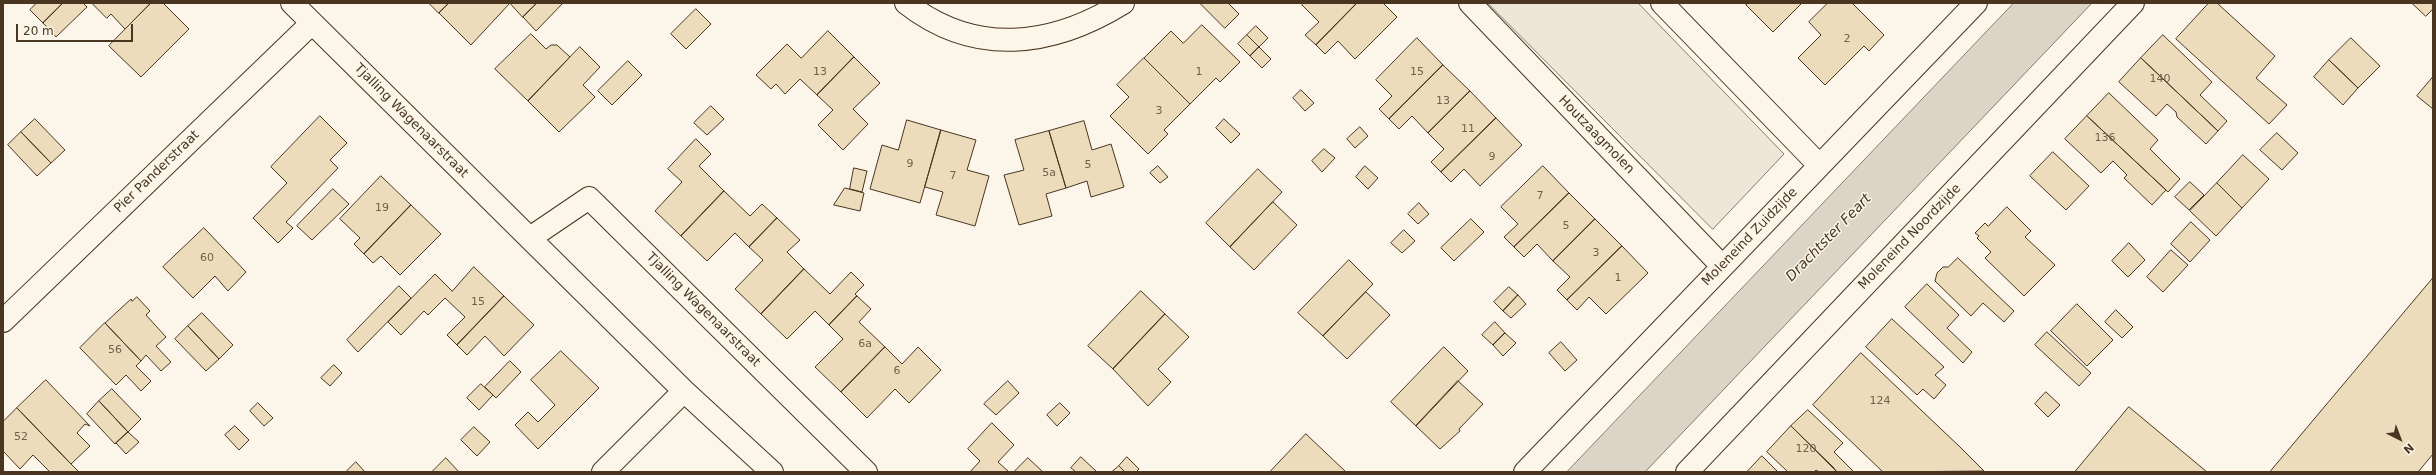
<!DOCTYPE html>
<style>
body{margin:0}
#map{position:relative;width:2436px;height:475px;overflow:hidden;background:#fbf6e9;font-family:"DejaVu Sans",sans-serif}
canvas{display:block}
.frame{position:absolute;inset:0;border:4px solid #4a3520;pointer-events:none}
.north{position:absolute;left:2380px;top:419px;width:40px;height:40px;-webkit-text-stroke:3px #fbf6e9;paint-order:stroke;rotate:138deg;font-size:11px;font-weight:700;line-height:16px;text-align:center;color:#4a3520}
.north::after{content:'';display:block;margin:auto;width:14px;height:18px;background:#4a3520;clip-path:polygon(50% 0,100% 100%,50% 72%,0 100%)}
.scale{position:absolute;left:16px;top:24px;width:117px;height:18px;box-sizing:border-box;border:2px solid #4a3520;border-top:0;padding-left:5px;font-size:12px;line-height:14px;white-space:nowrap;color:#4a3520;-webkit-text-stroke:3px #fbf6e9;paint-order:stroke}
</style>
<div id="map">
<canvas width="2436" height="475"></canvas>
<div class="frame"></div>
<div class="north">N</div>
<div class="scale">20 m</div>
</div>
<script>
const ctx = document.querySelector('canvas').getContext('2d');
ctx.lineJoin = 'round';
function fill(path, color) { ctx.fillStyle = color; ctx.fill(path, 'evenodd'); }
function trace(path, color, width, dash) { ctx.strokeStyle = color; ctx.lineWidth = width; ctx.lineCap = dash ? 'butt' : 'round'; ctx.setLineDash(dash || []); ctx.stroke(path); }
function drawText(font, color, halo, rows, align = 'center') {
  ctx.font = font + ' "DejaVu Sans",sans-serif'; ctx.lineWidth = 3; ctx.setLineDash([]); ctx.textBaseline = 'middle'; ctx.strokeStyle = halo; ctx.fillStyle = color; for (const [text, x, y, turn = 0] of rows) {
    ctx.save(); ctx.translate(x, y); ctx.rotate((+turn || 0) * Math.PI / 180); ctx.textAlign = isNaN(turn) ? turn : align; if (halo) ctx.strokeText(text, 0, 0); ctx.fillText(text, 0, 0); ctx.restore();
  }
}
const green = new Path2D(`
 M 1488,3 L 1638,3 L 1784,154 L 1713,229 Z`);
fill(green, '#ede6d9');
trace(green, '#887966', 1);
const water = new Path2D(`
 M 2014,3 L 2092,3 L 1645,472 L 1567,472 Z`);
fill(water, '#dcd4c6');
trace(water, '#887966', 1);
const building = new Path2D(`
 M 37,3 L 63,3 L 43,23 L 30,10 Z
 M 63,3 L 83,3 L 87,7 L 56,37 L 43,23 Z
 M 92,3 L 151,3 L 125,29 L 111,14 L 107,18 Z
 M 151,3 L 163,3 L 189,29 L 141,77 L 109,46 Z
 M 429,3 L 449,3 L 439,13 Z
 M 449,3 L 510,3 L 471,45 L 439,13 Z
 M 510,3 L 537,3 L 523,17 Z
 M 537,3 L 563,3 L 536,31 L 523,17 Z
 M 1200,3 L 1228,3 L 1239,14 L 1225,28 Z
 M 1304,3 L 1357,3 L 1316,45 L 1305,35 L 1319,22 L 1302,5 Z
 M 1357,3 L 1383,3 L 1397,17 L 1355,59 L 1338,41 L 1325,54 L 1316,45 Z
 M 1749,3 L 1802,3 L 1773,32 L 1746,5 Z
 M 1828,3 L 1852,3 L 1884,35 L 1869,51 L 1864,46 L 1825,85 L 1798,58 L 1821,35 L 1809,22 Z
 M 2209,3 L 2217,3 L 2275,56 L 2256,78 L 2287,105 L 2269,124 L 2176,39 Z
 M 2412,3 L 2433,3 L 2433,9 L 2426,16 Z
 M 696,9 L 711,24 L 686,49 L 671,34 Z
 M 1202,25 L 1240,62 L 1220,82 L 1216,78 L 1190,104 L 1144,58 L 1171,31 L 1183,43 Z
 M 1256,26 L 1268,38 L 1259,47 L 1247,35 Z
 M 828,31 L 854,57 L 817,95 L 800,79 L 785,94 L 776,84 L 771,89 L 756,75 L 787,44 L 801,58 Z
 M 531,34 L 546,49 L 551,45 L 557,45 L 570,57 L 528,101 L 495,69 Z
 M 1247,35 L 1259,47 L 1250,56 L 1238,44 Z
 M 2163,35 L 2212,82 L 2200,95 L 2227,121 L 2218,131 L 2141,58 Z
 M 1417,38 L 1443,65 L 1389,119 L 1379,109 L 1392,96 L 1376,80 Z
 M 2351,38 L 2380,66 L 2358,88 L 2329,60 Z
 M 580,47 L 600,67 L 583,85 L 595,97 L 559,132 L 528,101 Z
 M 1259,47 L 1271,59 L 1262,68 L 1250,56 Z
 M 854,57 L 880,83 L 853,109 L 868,124 L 843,150 L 818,125 L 833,110 L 817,95 Z
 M 1144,58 L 1190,104 L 1164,130 L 1168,134 L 1148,154 L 1110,116 L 1129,97 L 1117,85 Z
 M 2141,58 L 2218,131 L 2206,144 L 2177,117 L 2176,112 L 2167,104 L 2156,116 L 2119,82 Z
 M 2329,60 L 2358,88 L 2343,105 L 2314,77 Z
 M 628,61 L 642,75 L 612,105 L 598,91 Z
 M 1443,65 L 1470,91 L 1428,133 L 1412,116 L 1399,129 L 1389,119 Z
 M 2433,77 L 2433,109 L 2417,96 Z
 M 1301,90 L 1314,103 L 1305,111 L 1293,98 Z
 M 1470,91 L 1496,118 L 1441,172 L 1431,162 L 1444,149 L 1428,133 Z
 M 2109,93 L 2158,140 L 2150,149 L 2180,179 L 2168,192 L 2087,116 Z
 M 711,106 L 724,119 L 707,135 L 694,123 Z
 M 320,116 L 347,143 L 330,160 L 338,168 L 286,222 L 293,228 L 278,243 L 253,218 L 287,183 L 271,167 Z
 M 2087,116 L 2166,190 L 2152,205 L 2124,178 L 2127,175 L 2113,161 L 2101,173 L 2065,139 Z
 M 1496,118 L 1522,145 L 1480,186 L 1464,169 L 1451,182 L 1441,172 Z
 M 35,119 L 65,150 L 51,163 L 21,132 Z
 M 1224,119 L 1240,134 L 1231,143 L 1216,128 Z
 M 907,120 L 941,130 L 920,203 L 870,189 L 882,145 L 898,150 Z
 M 1084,121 L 1092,150 L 1111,144 L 1124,187 L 1091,197 L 1087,181 L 1066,188 L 1049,131 Z
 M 1360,127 L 1368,136 L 1355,148 L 1347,139 Z
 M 941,130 L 976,140 L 967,170 L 989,176 L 975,226 L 936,215 L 943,192 L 925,187 Z
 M 1049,131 L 1066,188 L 1046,194 L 1052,216 L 1019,225 L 1004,175 L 1024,170 L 1015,140 Z
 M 21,132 L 51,163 L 37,176 L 8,145 Z
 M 2277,133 L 2298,153 L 2282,170 L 2260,150 Z
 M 696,139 L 711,154 L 699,166 L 724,191 L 681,236 L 655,211 L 682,182 L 668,169 Z
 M 1324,149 L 1335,158 L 1322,172 L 1312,161 Z
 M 2053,152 L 2089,186 L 2066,210 L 2030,176 Z
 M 2243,155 L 2269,179 L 2242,208 L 2217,183 Z
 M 1158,166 L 1168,177 L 1160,183 L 1150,173 Z
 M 1365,166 L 1378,178 L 1368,189 L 1356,177 Z
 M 1543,166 L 1569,193 L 1514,247 L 1504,237 L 1518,224 L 1501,207 Z
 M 854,168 L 867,171 L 862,192 L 850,189 Z
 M 1258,169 L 1282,192 L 1230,247 L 1206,223 Z
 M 381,176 L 411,205 L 364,254 L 354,244 L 360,238 L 340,219 Z
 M 2190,182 L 2204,195 L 2189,210 L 2175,197 Z
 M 2217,183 L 2242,208 L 2216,236 L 2190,211 Z
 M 845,188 L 864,193 L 860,211 L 834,205 Z
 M 333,189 L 349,204 L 312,240 L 297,226 Z
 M 724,191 L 750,216 L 762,204 L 777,218 L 749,247 L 735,233 L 707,261 L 681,236 Z
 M 1569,193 L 1595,219 L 1553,261 L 1537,244 L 1524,257 L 1514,247 Z
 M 1273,202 L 1297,225 L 1254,270 L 1230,247 Z
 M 1419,203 L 1429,214 L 1418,224 L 1408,214 Z
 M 411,205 L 441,234 L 400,275 L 381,256 L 373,263 L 364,254 Z
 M 2007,207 L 2031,231 L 2025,237 L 2055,265 L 2024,296 L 1985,258 L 1991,252 L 1977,238 L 1979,236 L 1975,233 L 1985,223 L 1988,226 Z
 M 777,218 L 800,240 L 787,252 L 804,269 L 761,314 L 735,289 L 763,260 L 749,247 Z
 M 1471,219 L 1484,232 L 1454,261 L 1441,248 Z
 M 1595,219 L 1622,246 L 1567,300 L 1557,290 L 1570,277 L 1553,261 Z
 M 2191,222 L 2210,240 L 2190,262 L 2171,244 Z
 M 204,228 L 246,272 L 228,291 L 215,276 L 193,298 L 163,267 Z
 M 1404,230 L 1415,241 L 1402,253 L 1391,243 Z
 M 2129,243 L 2145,260 L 2128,277 L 2112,261 Z
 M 1622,246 L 1648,273 L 1606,314 L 1589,297 L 1577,310 L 1567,300 Z
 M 2171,250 L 2188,265 L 2163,292 L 2147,277 Z
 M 1958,258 L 2014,311 L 2004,322 L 1983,303 L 1971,316 L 1935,281 L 1937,273 L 1943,267 L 1948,267 Z
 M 1349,260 L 1373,284 L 1323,336 L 1298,313 Z
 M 474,267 L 504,296 L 457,345 L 447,335 L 465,317 L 445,298 L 428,315 L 424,311 L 401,335 L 388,322 L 435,274 L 452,291 Z
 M 804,269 L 830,294 L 851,272 L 864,285 L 855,294 L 857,296 L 829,325 L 815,311 L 787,339 L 761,314 Z
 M 2433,278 L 2433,454 L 2418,472 L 2270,472 Z
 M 1927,284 L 1959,315 L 1947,328 L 1972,352 L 1963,363 L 1905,307 Z
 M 399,286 L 411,298 L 358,352 L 347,340 Z
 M 1509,287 L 1518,295 L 1503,311 L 1494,302 Z
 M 1141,291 L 1165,314 L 1113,369 L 1088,346 Z
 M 1366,292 L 1390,315 L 1347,359 L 1323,336 Z
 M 1518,295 L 1526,304 L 1511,318 L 1503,311 Z
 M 504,296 L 534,325 L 504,356 L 485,336 L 467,355 L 457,345 Z
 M 857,296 L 871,309 L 859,322 L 885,347 L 841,392 L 815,367 L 843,339 L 829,325 Z
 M 137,297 L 150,311 L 146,315 L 166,337 L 156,346 L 171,362 L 161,371 L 146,355 L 141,361 L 105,323 L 131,299 L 132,301 Z
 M 2077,304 L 2113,340 L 2087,366 L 2051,331 Z
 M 2116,310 L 2133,327 L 2122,338 L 2105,322 Z
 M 202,313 L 233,345 L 219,359 L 188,326 Z
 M 1165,314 L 1189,337 L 1158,369 L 1171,382 L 1148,406 L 1113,369 Z
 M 1892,319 L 1944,367 L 1935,375 L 1946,385 L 1934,399 L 1923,389 L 1917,395 L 1866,347 Z
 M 1495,322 L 1505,333 L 1493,345 L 1482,335 Z
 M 105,323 L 141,361 L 136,366 L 151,381 L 141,391 L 126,375 L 116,385 L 80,348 Z
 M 188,326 L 219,359 L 206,371 L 175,339 Z
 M 2047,332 L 2091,373 L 2079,386 L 2035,345 Z
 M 1505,333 L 1516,343 L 1503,356 L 1493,345 Z
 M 1561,342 L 1577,360 L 1565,371 L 1549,353 Z
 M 885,347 L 902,364 L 918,347 L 941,370 L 909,403 L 895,389 L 867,418 L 841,392 Z
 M 1444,347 L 1468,371 L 1416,426 L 1391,402 Z
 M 561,351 L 599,388 L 538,449 L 515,425 L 528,412 L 538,422 L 555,405 L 531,380 Z
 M 1861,353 L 1960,447 L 1984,471 L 1883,472 L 1813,405 Z
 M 510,361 L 521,372 L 496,398 L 485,387 Z
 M 334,365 L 342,373 L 330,386 L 321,378 Z
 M 46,380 L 90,426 L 85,424 L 77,433 L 90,446 L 71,464 L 17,408 Z
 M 1008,381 L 1019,393 L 996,415 L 984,404 Z
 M 1458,381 L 1483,404 L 1459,429 L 1460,431 L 1440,449 L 1416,426 Z
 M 481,384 L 493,395 L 479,410 L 467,398 Z
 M 112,389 L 141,419 L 128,432 L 99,401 Z
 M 2046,392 L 2060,405 L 2048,417 L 2035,404 Z
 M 99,401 L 128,432 L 115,444 L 87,414 Z
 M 258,403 L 273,418 L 264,426 L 250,411 Z
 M 1060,403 L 1070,413 L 1057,426 L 1047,415 Z
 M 2129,407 L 2207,472 L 2075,472 Z
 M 17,408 L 71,464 L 79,472 L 50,472 L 33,455 L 20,469 L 3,451 L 3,422 Z
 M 1808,410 L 1843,443 L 1834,452 L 1854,472 L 1837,472 L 1791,426 Z
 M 992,423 L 1014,445 L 998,462 L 1009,472 L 970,472 L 980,461 L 968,449 Z
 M 235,426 L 249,440 L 239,450 L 225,435 Z
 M 1791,426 L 1833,467 L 1837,472 L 1819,472 L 1816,470 L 1814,472 L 1788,472 L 1767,452 Z
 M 474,427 L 490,442 L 477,456 L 461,440 Z
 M 128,432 L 139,442 L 126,454 L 116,443 Z
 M 1306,434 L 1346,472 L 1270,472 Z
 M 1762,456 L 1778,472 L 1747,472 Z
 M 1081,457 L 1096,471 L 1095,472 L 1076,472 L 1071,468 Z
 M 1127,457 L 1139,469 L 1136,472 L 1125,472 L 1119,466 Z
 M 446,458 L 459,472 L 432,472 Z
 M 1028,458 L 1043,472 L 1014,472 Z
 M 356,462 L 365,472 L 346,472 Z
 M 1119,466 L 1125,472 L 1112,472 Z`);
fill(building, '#ecdcbc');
trace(building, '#4a3520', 1);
const minor = new Path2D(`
 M 292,3 L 684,391 L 772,472
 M 906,3 C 975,57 1052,47 1123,3
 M 1470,3 L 1722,266
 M 1662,3 L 1819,165
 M 530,238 L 589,198 L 866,472
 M 3,321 L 312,23
 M 603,472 L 684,391
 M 1525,472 L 1976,3
 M 1687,472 L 2133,3`);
trace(minor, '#4a3520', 24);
trace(minor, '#fbf6e9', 22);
drawText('11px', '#725f47', null, [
 ["2",1847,39],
 ["13",820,72],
 ["1",1199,72],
 ["15",1417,72],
 ["140",2160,79],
 ["13",1443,101],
 ["3",1159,111],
 ["11",1468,129],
 ["136",2105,138],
 ["9",1492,157],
 ["9",910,164],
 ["5",1088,165],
 ["5a",1049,173],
 ["7",953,176],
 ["7",1540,196],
 ["19",382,208],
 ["5",1566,226],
 ["3",1596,253],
 ["60",207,258],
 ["1",1618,278],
 ["15",478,302],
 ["6a",865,344],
 ["56",115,350],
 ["6",897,371],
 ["124",1880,401],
 ["52",21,437],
 ["120",1806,449]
]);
drawText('13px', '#4a3520', '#fbf6e9', [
 ["Tjalling Wagenaarstraat",411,121,45],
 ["Houtzaagmolen",1596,135,46],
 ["Pier Panderstraat",157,172,-44],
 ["Moleneind Zuidzijde",1750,237,-46],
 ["Moleneind Noordzijde",1910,237,-46],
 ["Tjalling Wagenaarstraat",703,310,45]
]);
drawText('italic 14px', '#4a3520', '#fbf6e9', [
 ["Drachtster Feart",1829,238,-46]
]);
</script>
